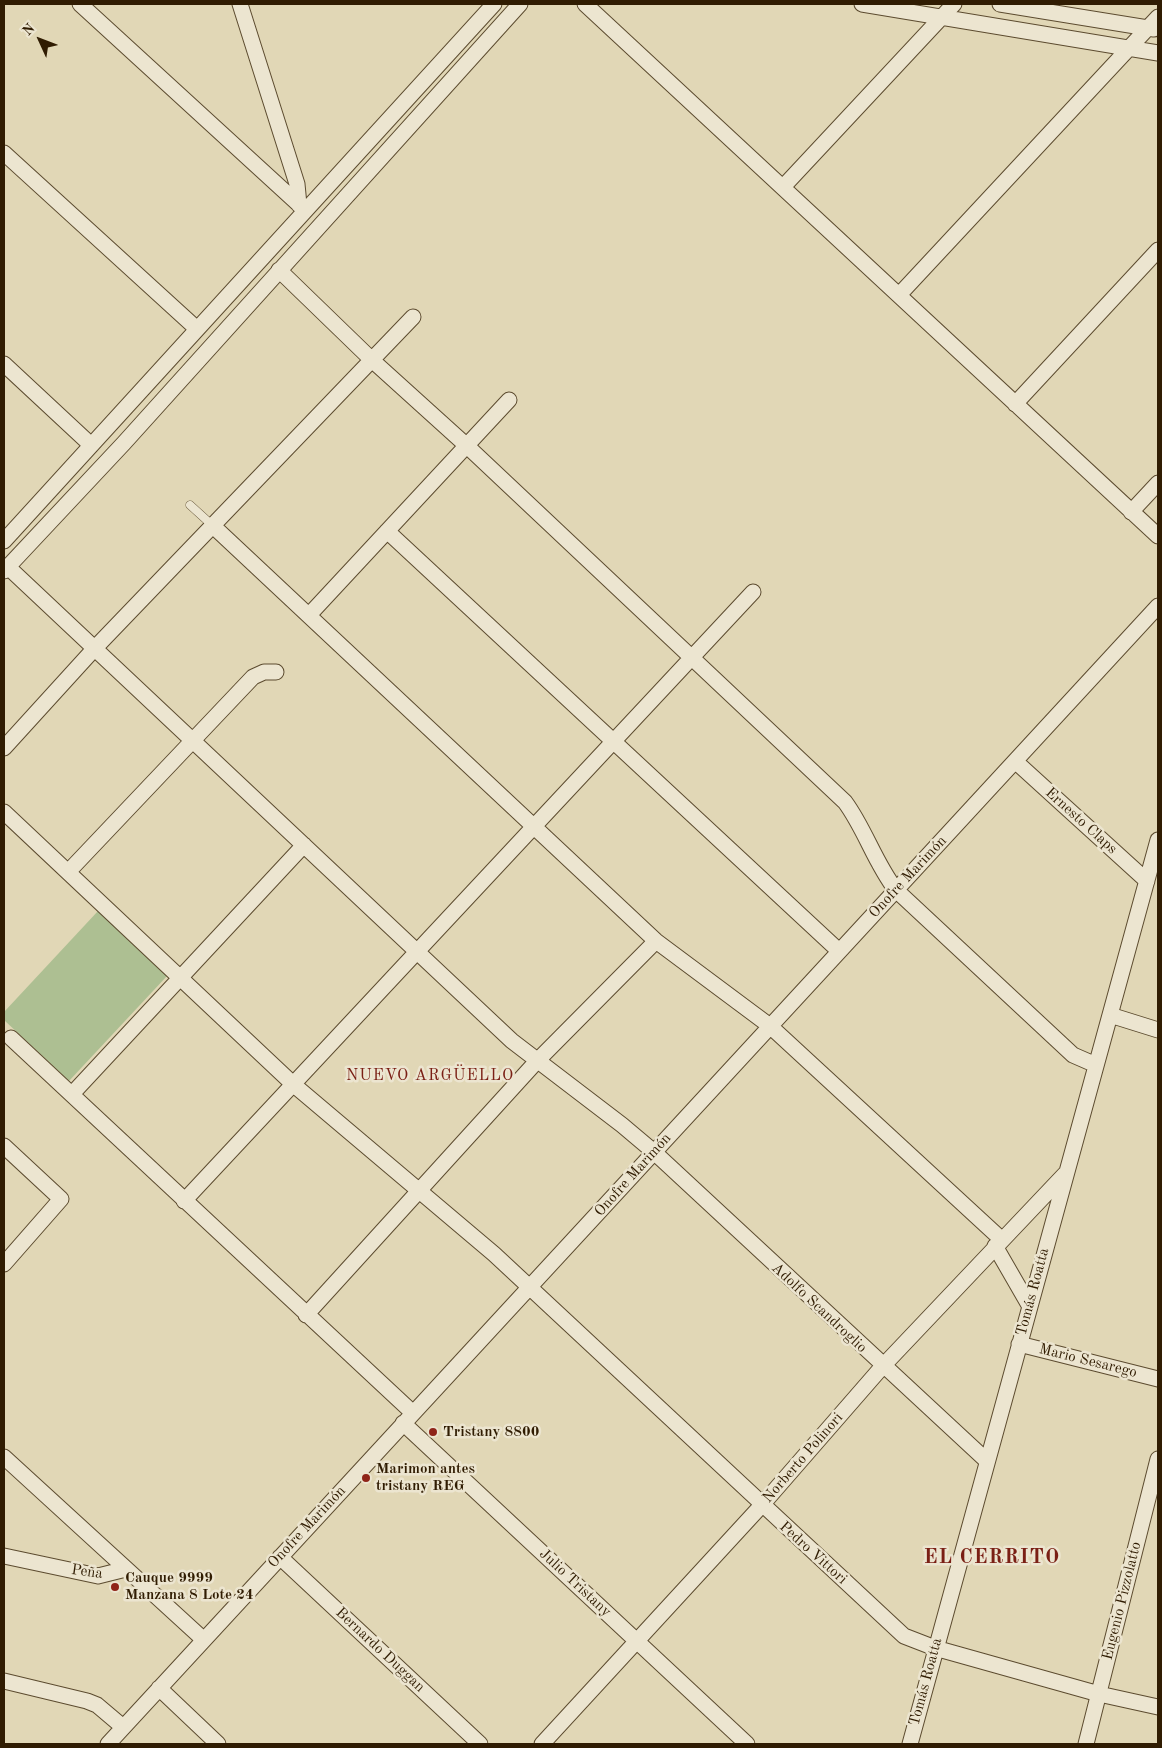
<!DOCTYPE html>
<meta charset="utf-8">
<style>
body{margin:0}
#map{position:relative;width:1162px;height:1748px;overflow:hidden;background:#e1d7b6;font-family:"Old Standard TT",serif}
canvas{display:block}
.frame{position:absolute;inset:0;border:5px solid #301c02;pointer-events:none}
.north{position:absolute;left:15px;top:15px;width:50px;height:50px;-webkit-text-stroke:4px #ece5d0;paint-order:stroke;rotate:313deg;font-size:14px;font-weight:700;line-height:20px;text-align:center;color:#301c02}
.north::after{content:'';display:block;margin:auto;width:18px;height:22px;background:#301c02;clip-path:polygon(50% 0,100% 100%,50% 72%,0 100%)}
</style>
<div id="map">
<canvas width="1162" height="1748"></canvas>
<div class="frame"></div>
<div class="north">N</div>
</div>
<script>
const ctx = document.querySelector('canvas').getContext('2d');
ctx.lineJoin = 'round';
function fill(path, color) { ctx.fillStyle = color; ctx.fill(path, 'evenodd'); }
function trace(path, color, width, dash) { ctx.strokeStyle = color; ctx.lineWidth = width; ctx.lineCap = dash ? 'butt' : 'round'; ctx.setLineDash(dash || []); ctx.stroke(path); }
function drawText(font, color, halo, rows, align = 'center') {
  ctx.font = font + ' "Old Standard TT",serif'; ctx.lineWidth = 5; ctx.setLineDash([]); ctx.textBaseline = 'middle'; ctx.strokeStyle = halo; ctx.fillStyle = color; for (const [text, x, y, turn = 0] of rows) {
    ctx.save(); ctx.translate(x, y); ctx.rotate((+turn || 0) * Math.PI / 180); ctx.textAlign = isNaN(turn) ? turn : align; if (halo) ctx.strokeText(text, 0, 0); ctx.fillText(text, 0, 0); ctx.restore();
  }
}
fill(new Path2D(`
 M 98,911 L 167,976 L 69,1081 L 4,1020 L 4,1012 Z`), '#adbf92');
const lane = new Path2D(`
 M 190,505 L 212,525`);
const street = new Path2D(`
 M 80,4 L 305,210
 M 240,4 L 297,184 L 299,205
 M 585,4 L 1158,536
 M 862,4 L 1158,53
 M 1000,4 L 1154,29
 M 4,153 L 197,329
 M 783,187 L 954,4
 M 279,270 L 373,361 L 467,446 L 845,802 C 865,829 875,863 896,890 L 1073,1055 L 1096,1065
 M 899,295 L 1158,17
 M 4,364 L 91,445
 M 1015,404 L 1158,250
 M 1131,512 L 1158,483
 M 212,525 L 656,941 L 770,1026 L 1001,1239
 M 387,531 L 839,951
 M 4,541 L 494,4
 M 8,567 L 512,1041 L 622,1125 L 654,1152 L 987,1461
 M 4,571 L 124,443 L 520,4
 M 310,614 L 509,400
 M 4,748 L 95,648 L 413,317
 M 1015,761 L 1147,881
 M 4,812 L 294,1085 L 494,1254 L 904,1636 L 935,1648 L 1099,1694 L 1158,1707
 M 68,872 L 253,677 L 264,672 L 276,672
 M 1110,1015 L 1158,1030
 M 11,1038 L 413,1413
 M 72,1094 L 304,845
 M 4,1146 L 61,1199 L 4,1264
 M 184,1201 L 753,592
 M 995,1246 L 1029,1305
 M 306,1315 L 537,1061 L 656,941
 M 1019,1344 L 1158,1379
 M 403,1423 L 747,1744
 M 4,1457 L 204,1640
 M 4,1556 L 98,1576 L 126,1569
 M 280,1557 L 480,1744
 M 4,1681 L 87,1701 L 97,1705 L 123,1727
 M 159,1688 L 218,1744
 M 108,1744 L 1158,606
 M 542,1744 L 761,1506 L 882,1367 L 1065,1174
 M 910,1744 L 1158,840
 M 1086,1744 L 1158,1459`);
trace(lane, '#5c4b2f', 9);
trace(street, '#5c4b2f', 17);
trace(lane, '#ece5d0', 8);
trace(street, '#ece5d0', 15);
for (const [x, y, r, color] of [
 [433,1432,5,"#8f2418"],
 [366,1478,5,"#8f2418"],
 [115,1587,5,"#8f2418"]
]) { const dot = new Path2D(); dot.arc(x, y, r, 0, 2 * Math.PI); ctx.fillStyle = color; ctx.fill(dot); trace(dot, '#ece5d0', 2); }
drawText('15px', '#301c02', '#ece5d0', [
 ["Ernesto Claps",1081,821,42],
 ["Onofre Marimón",908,877,-47],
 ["Onofre Marimón",633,1175,-48],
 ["Tomás Roatta",1033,1292,-75],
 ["Adolfo Scandroglio",819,1308,43],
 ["Mario Sesarego",1088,1361,14],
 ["Norberto Polinori",803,1458,-49],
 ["Onofre Marimón",307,1527,-47],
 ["Pedro Vittori",813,1553,42],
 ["Peña",87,1572,8],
 ["Julio Tristany",575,1583,43],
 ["Eugenio Pizzolatto",1122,1601,-76],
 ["Bernardo Duggan",380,1650,43],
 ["Tomás Roatta",926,1682,-75]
]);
drawText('bold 15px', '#301c02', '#ece5d0', [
 ["Tristany 8800",443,1432],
 ["Marimon antes",376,1469],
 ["tristany REG",376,1486],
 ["Cauque 9999",125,1578],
 ["Manzana 8 Lote 24",125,1595]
], 'left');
ctx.letterSpacing = '1px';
drawText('16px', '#7a1f14', '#ece5d0', [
 ["NUEVO ARGÜELLO",430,1076]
]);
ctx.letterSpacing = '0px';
ctx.letterSpacing = '1px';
drawText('bold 20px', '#7a1f14', '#ece5d0', [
 ["EL CERRITO",992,1558]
]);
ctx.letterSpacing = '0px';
</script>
